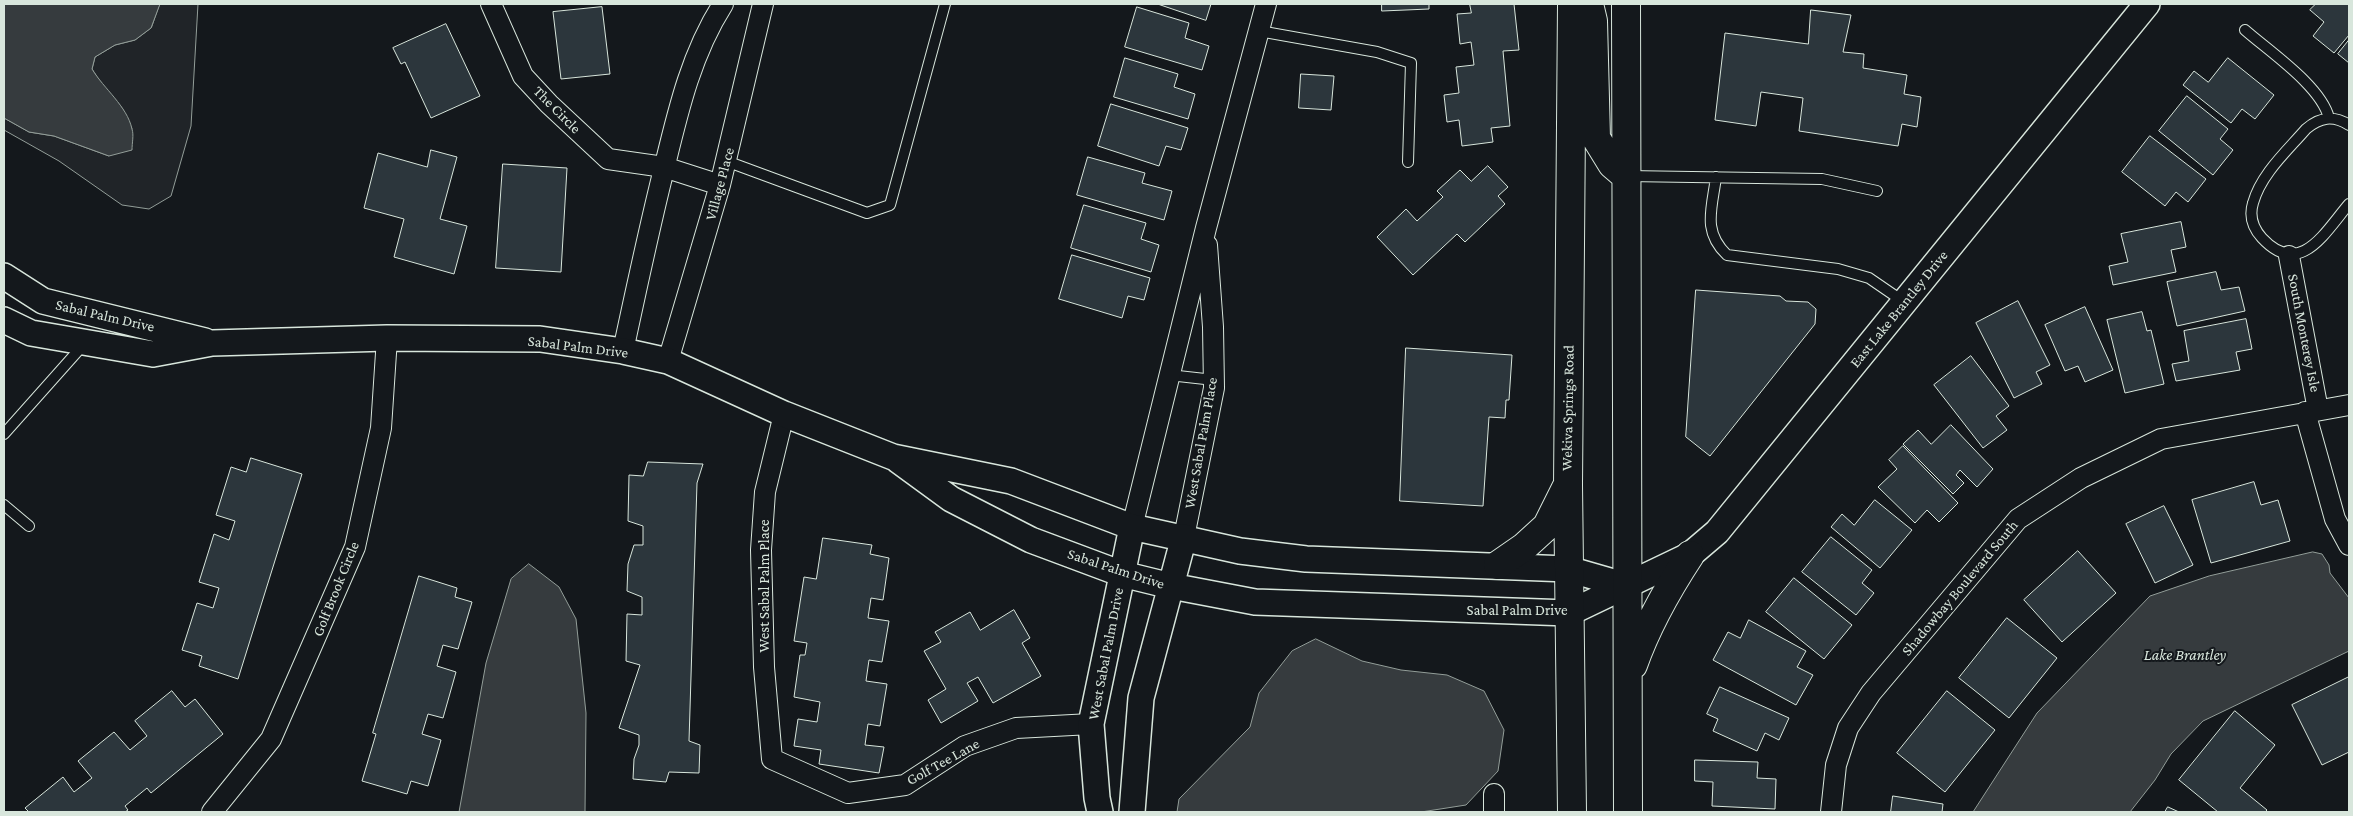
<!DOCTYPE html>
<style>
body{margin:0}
#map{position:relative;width:2353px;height:816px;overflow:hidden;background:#14181c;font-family:"Crimson Pro",serif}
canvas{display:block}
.frame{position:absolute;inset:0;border:5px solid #d8e6dc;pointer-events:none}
</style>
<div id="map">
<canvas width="2353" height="816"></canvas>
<div class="frame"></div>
</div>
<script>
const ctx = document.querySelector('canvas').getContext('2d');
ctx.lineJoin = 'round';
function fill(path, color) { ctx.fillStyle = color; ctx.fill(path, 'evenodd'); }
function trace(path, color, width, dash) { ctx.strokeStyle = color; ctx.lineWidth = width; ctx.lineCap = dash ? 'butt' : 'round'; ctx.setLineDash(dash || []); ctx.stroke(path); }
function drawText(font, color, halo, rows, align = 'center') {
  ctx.font = font + ' "Crimson Pro",serif'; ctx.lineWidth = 4; ctx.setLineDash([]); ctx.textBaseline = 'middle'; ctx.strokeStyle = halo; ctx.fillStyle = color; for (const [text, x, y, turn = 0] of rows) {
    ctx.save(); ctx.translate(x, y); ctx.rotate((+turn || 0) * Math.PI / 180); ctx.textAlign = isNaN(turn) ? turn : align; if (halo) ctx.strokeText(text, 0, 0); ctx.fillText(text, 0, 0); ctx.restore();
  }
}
const green = new Path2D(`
 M 160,4 L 198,4 L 191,126 L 171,196 L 149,209 L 122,205 L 59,161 L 4,130 L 4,118 L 29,132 L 54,136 L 109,156 L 132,129 L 122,108 L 103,86 L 92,69 L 95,57 L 115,45 L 135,40 L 151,28 Z`);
fill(green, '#202428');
trace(green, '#939e99', 1);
const water = new Path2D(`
 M 4,4 L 160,4 L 151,28 L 135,40 L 115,45 L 95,57 L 92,69 C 104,89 127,106 132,129 C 134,135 132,143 132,150 L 109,156 L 54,136 L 29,132 L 4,118 Z
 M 2313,552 L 2322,554 L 2329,565 L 2330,573 L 2349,598 L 2349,651 L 2203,721 L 2171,754 L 2155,780 L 2130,812 L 1973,812 L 2037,713 L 2150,596 L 2209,576 Z
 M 529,564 L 559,587 L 576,619 L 586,713 L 585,812 L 459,812 L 486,663 L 511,579 Z
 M 1316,639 L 1362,661 L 1401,670 L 1447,675 L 1484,691 L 1504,730 L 1498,771 L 1466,805 L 1421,812 L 1177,812 L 1179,799 L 1250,727 L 1259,693 L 1292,651 Z`);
fill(water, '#363b3e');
trace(water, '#939e99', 1);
const building = new Path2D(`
 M 1158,4 L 1211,4 L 1206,20 Z
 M 1382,4 L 1429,4 L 1429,9 L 1382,11 Z
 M 1470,4 L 1514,4 L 1519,50 L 1503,51 L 1510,126 L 1491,128 L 1493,142 L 1462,146 L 1459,120 L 1447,122 L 1444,95 L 1459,93 L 1456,67 L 1474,65 L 1471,42 L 1460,44 L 1457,14 L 1471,13 Z
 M 2316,4 L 2349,4 L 2349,35 L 2334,53 L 2313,36 L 2324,22 L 2310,10 Z
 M 602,7 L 610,74 L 561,79 L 553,12 Z
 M 1137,7 L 1189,23 L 1185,38 L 1209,46 L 1202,70 L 1125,47 Z
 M 1811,10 L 1851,15 L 1843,52 L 1864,54 L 1863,68 L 1907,75 L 1904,94 L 1921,97 L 1917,127 L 1902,124 L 1898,146 L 1799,131 L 1803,98 L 1761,92 L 1756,126 L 1715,120 L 1725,33 L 1808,44 Z
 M 446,24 L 480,96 L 431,118 L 405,62 L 401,64 L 393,48 Z
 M 2349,40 L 2349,63 L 2338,54 Z
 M 1125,58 L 1178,74 L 1174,87 L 1195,94 L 1188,119 L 1114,97 Z
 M 2228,58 L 2274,95 L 2255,119 L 2242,109 L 2231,123 L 2183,85 L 2194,71 L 2208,82 Z
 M 1301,74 L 1334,76 L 1331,110 L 1299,108 Z
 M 2187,96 L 2228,129 L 2220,139 L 2233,150 L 2213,175 L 2159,131 Z
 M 1111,104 L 1188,128 L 1181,150 L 1166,146 L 1159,166 L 1098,146 Z
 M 2150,136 L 2206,179 L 2188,202 L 2176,192 L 2165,206 L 2122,172 Z
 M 431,150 L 457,157 L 440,219 L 467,226 L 454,274 L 394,257 L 404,219 L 364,208 L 378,153 L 427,167 Z
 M 1088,157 L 1145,173 L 1142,183 L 1172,191 L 1164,220 L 1077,195 Z
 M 503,164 L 567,168 L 561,272 L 496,268 Z
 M 1488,166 L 1508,187 L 1498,196 L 1505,204 L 1465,242 L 1457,234 L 1413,275 L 1377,237 L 1406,209 L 1417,221 L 1443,197 L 1437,191 L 1460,170 L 1471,181 Z
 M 1084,205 L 1146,223 L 1141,239 L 1159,245 L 1151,272 L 1071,248 Z
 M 2181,222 L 2186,247 L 2171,250 L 2176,272 L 2113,285 L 2109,266 L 2128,262 L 2121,234 Z
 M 1072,255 L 1150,278 L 1144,300 L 1128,296 L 1122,318 L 1059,299 Z
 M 2216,272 L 2221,290 L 2239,287 L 2245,311 L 2177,326 L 2167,282 Z
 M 1696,290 L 1780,296 L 1786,301 L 1808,302 L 1816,309 L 1815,324 L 1710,456 L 1686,437 Z
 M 2018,301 L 2050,365 L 2036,372 L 2042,384 L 2014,398 L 1976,323 Z
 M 2085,307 L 2113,370 L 2085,382 L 2078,366 L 2065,371 L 2045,325 Z
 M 2142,312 L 2147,331 L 2151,330 L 2164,384 L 2125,393 L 2107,320 Z
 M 2246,319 L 2252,349 L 2236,352 L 2240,370 L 2176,381 L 2172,364 L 2189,361 L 2184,331 Z
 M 1406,348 L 1512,355 L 1509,400 L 1506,400 L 1505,418 L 1489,417 L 1483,506 L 1400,501 Z
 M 1971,356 L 2009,406 L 1996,416 L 2007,430 L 1983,448 L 1934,385 Z
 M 1951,425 L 1993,469 L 1977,487 L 1960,470 L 1956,475 L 1964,483 L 1953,494 L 1903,444 L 1918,430 L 1931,444 Z
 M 1903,446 L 1958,503 L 1939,522 L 1927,510 L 1915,523 L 1878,487 L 1897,469 L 1889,460 Z
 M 251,458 L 302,474 L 238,679 L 199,666 L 202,656 L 182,650 L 197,603 L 213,608 L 219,588 L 199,582 L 214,534 L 229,540 L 235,521 L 216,515 L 231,467 L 246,472 Z
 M 648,462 L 703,464 L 697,483 L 689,741 L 700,745 L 699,773 L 669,772 L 666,782 L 633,779 L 634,759 L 639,745 L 639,735 L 619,728 L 640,665 L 626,661 L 627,614 L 642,615 L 642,597 L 627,591 L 628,564 L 634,545 L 643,545 L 643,526 L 628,521 L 629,475 L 643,476 Z
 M 2254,482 L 2261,505 L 2278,500 L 2290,541 L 2211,563 L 2192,500 Z
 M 1875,500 L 1912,530 L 1880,568 L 1831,527 L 1842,514 L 1854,525 Z
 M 2164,506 L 2193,565 L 2155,583 L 2126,524 Z
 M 1831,537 L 1872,570 L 1862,583 L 1874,593 L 1856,615 L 1802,572 Z
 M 823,538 L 872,545 L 870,554 L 889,558 L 883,600 L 871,598 L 868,618 L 889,621 L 882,662 L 869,660 L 866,681 L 887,684 L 880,726 L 868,724 L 865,745 L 884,747 L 879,773 L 819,764 L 821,750 L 794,746 L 798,719 L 817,722 L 820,702 L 794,697 L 800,655 L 805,655 L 807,643 L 794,641 L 804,577 L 816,579 Z
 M 2078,551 L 2116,593 L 2062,642 L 2024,600 Z
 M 419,576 L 457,588 L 455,597 L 472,602 L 458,649 L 443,645 L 437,666 L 456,672 L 443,718 L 428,714 L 422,734 L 441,740 L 428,786 L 411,781 L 407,794 L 362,781 L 376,734 L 373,733 Z
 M 1794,578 L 1852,625 L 1824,659 L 1766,612 Z
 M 1014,610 L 1030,638 L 1022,643 L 1041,676 L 993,703 L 978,677 L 967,683 L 978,701 L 941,723 L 928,700 L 946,689 L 924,651 L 941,642 L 935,632 L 970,612 L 980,630 Z
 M 2007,618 L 2057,658 L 2009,718 L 1959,678 Z
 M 1749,620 L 1806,651 L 1797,667 L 1813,675 L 1796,705 L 1713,660 L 1728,632 L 1740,638 Z
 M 2349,677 L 2349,752 L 2322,765 L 2292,705 Z
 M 1720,687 L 1789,718 L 1779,740 L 1765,733 L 1757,751 L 1713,731 L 1718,719 L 1707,714 Z
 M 172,691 L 185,707 L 195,699 L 223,734 L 151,793 L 147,788 L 125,806 L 128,810 L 125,812 L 29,812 L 25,808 L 63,777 L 74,792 L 92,778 L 78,761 L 114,732 L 130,750 L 147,736 L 135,721 Z
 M 1947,691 L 1995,730 L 1945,792 L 1897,753 Z
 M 2235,711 L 2275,745 L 2240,788 L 2267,810 L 2265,812 L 2218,812 L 2179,780 Z
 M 1695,760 L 1758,762 L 1757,778 L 1776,779 L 1775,809 L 1712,806 L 1713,782 L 1695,781 Z
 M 1893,796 L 1943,804 L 1942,812 L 1891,812 Z
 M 2168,807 L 2179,812 L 2165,812 Z`);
fill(building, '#2c363c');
trace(building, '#d8e6dc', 1);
const service = new Path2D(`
 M 2245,30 C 2270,52 2321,86 2329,118
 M 1259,31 L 1377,52 L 1411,63 L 1408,162
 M 2349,125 C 2333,115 2320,117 2306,129 C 2287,151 2261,174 2253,203 C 2249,216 2253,228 2262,238 C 2300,279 2325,232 2349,204
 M 726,161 L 867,213 L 890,205 L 945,4
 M 1627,176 L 1822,179 L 1877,191
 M 1716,177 C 1712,209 1702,231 1727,255 L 1838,269 L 1869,278 L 1904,302
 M 1169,375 L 1214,380
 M 4,434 L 85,343
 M 4,505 L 29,526`);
const minor = new Path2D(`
 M 491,4 L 523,76 L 549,104 L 608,159 L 664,167 L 720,185
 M 2289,256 L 2318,410
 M 623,351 C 636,290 649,229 664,169 C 678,111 691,54 723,4
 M 668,361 L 720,185 L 763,4
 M 2305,412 L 2335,519 L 2349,545
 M 784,414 L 765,492 L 761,550 L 764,667 L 772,759 L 848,793 L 905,785 L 965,746 L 1016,728 L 1091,724
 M 1132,527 L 1206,228 L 1266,4
 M 1184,537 L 1214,388 L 1213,327 L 1207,245
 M 1494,794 L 1494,812
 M 212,812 L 271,739 L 355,547 L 381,428 L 387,338
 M 1831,812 L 1836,765 L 1848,728 L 1871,693 L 2018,519 L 2081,478 L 2161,439 L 2349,405`);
const tertiary = new Path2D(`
 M 4,276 L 43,301 L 205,341
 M 4,320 L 31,333 L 153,354 L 212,343 L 387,338 L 540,339 L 623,351 L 668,361 L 784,414 L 893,457 L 1011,481 L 1132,527 L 1240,551 L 1306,559 L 1568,569 L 1627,586
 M 899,461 L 951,499 L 1031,540 L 1122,574 L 1171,586 L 1255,602 L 1569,613 L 1690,555 L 1717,532 L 2147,4
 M 1100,812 L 1097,798 L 1091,724 L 1132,527
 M 1132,812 L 1141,698 L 1184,537`);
const secondary = new Path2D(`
 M 1589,4 L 1593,21 L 1596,138 L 1612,164 L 1626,176
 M 1626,4 L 1628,812
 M 1498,565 L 1524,547 L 1547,526 L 1566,488
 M 1633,665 C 1647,625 1667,590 1690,555
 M 1572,812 L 1568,485 L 1572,4`);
trace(service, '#d8e6dc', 12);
trace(minor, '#d8e6dc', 22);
trace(tertiary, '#d8e6dc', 28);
trace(secondary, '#d8e6dc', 30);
trace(service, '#14181c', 10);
trace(minor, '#14181c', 20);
trace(tertiary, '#14181c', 25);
trace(secondary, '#14181c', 28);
drawText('15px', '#d8e6dc', '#14181c', [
 ["The Circle",557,110,45],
 ["Village Place",720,184,-75],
 ["East Lake Brantley Drive",1899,309,-51],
 ["Sabal Palm Drive",105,316,13],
 ["South Monterey Isle",2304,333,79],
 ["Sabal Palm Drive",578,347,7],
 ["Wekiva Springs Road",1568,408,-89],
 ["West Sabal Palm Place",1201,443,-80],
 ["Sabal Palm Drive",1116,569,18],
 ["West Sabal Palm Place",764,586,-90],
 ["Shadowbay Boulevard South",1960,588,-50],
 ["Golf Brook Circle",336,589,-68],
 ["Sabal Palm Drive",1517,610],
 ["West Sabal Palm Drive",1106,654,-79],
 ["Golf Tee Lane",943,762,-29]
]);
drawText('italic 16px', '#d8e6dc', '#14181c', [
 ["Lake Brantley",2185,655]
]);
</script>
